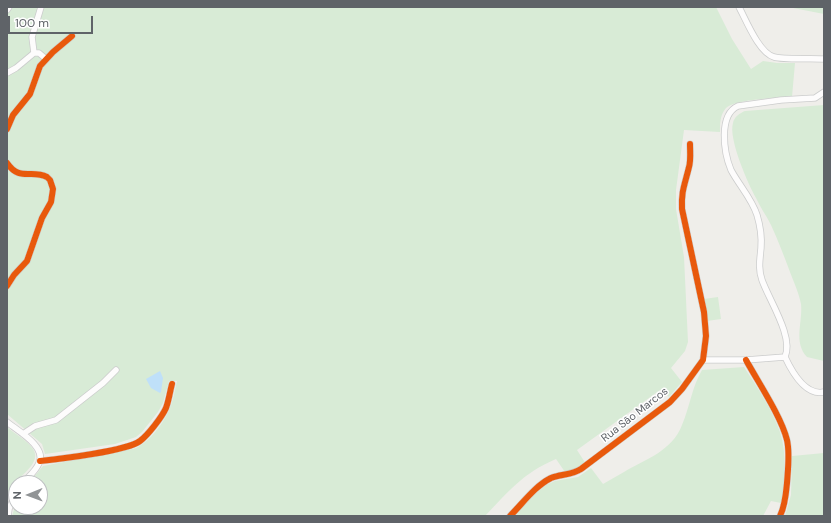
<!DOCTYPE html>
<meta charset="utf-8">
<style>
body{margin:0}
#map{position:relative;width:831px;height:523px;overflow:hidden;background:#efeeea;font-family:"DM Sans",sans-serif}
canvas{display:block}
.frame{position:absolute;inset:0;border:8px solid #5f6368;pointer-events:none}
.north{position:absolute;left:8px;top:475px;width:40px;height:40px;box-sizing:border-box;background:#fff;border:1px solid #bfc1c3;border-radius:50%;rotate:269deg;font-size:11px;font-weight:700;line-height:16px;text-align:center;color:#5f6368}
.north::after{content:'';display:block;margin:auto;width:14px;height:18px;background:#919496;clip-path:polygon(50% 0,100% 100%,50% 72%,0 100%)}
.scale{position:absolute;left:8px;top:16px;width:85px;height:18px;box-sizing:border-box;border:2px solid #5f6368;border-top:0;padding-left:5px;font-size:12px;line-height:14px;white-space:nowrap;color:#5f6368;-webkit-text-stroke:3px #fff;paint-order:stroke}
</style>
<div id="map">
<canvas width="831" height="523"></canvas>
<div class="frame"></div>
<div class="north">N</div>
<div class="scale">100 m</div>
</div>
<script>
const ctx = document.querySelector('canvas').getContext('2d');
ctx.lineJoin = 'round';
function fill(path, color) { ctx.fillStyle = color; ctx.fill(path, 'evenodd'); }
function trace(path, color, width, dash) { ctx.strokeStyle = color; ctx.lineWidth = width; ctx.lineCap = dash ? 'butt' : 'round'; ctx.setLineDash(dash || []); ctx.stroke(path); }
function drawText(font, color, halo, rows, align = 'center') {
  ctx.font = font + ' "DM Sans",sans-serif'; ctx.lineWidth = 3; ctx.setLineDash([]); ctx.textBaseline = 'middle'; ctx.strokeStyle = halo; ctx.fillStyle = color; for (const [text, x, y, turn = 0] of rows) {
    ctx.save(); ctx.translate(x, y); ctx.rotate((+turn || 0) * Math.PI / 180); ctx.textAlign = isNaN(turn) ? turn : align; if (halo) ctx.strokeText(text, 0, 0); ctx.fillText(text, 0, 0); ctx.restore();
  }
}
fill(new Path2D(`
 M 7,7 L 716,7 L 732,39 L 751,69 L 763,61 L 777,63 L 795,63 L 792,97 C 778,98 735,99 726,108 C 720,115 720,123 720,132 L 684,130 L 676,190 L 676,209 L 684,257 L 688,342 L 685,351 L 671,368 L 682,382 L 669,397 L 660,390 L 577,450 L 586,464 L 579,468 L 565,472 L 556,459 C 523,473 509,491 485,516 L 12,516 L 16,503 L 16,507 L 40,507 L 40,483 L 29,483 L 43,466 L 126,450 C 130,449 135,449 138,447 C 152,439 166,420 171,405 C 174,397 175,389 177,381 L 169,381 L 163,403 L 158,412 L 142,432 L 136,437 L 115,444 L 45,454 L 42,444 L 7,414 Z
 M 788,7 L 824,7 L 824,14 Z
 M 824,105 L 824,361 L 807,357 C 793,342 803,322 801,304 C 799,293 794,283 790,272 C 784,256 778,240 771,225 C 766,215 760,207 756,198 C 748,184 728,138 733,123 C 734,117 740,113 745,111 Z
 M 718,297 L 721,319 L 707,321 L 704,299 Z
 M 744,367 C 757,387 772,409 780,432 C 787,453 785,481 781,503 L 771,501 L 763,516 L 513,516 L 534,495 L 546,485 L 555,481 L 578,477 L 591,468 L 603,484 C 610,480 617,476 624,472 C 646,459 672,451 682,425 C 690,406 692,387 702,370 Z
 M 7,427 C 15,434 27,440 33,449 C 42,462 21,475 14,484 C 11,488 9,493 7,498 Z
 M 824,453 L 824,516 L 785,516 L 791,495 L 792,456 Z`), '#d8ebd6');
fill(new Path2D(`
 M 160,371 L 163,378 L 161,392 L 160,393 L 151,388 L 146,379 Z`), '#bfe0f9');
const minor = new Path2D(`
 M 739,7 C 746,20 759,53 774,57 C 785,60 811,58 824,59
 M 7,10 L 9,7
 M 34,53 L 32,37 L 41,7
 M 7,73 L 16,68 L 34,53 L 39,53 L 46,59
 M 7,129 L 13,115 L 30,94 L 40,66 L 53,52 L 72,36
 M 7,163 C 20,182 31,169 47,177 L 50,180 L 53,189 L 51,202 L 42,218 L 27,261 L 14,275 L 7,286
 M 785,357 C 794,337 769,300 762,280 C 758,269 760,259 761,248 C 762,236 760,225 757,215 C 752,199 739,185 731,170 C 724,153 718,115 738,106 L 781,100 L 815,98 L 824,92
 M 785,357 C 792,372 805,396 824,392
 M 703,360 L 746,360 L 785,357
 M 746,360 C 758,382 781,416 787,440 C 790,453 788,469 787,483 C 786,494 785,506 780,516
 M 7,422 C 18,431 47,447 39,463 C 36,471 28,477 23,483
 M 23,434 L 35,426 L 56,420 L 103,383 L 116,370
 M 40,461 C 59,459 127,451 140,441 C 148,435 162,417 166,408 C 169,400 170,391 172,384
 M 8,516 L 9,509 L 16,492
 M 510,516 C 523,503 535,486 551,478 C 561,474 572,475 581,469 L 670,402 L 682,389 L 703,360 L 706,336 L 704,312 L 682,209 C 681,191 685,184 689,167 C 691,160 690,152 690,144`);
trace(minor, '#cbcccc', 7);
trace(minor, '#fdfcfc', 5.5);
trace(new Path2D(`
 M 7,129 L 13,115 L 30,94 L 40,66 L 53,52 L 72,36
 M 7,163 C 20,182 31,169 47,177 L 50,180 L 53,189 L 51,202 L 42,218 L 27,261 L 14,275 L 7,286
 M 746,360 C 758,382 781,416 787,440 C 790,453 788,469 787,483 C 786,494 785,506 780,516
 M 40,461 C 59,459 127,451 140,441 C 148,435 162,417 166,408 C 169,400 170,391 172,384
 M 510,516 C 523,503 535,486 551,478 C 561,474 572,475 581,469 L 670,402 L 682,389 L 703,360 L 706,336 L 704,312 L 682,209 C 681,191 685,184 689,167 C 691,160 690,152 690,144`), '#e8590c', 6);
drawText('11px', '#5f6368', '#fff', [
 ["Rua São Marcos",635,415,-38]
]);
</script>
